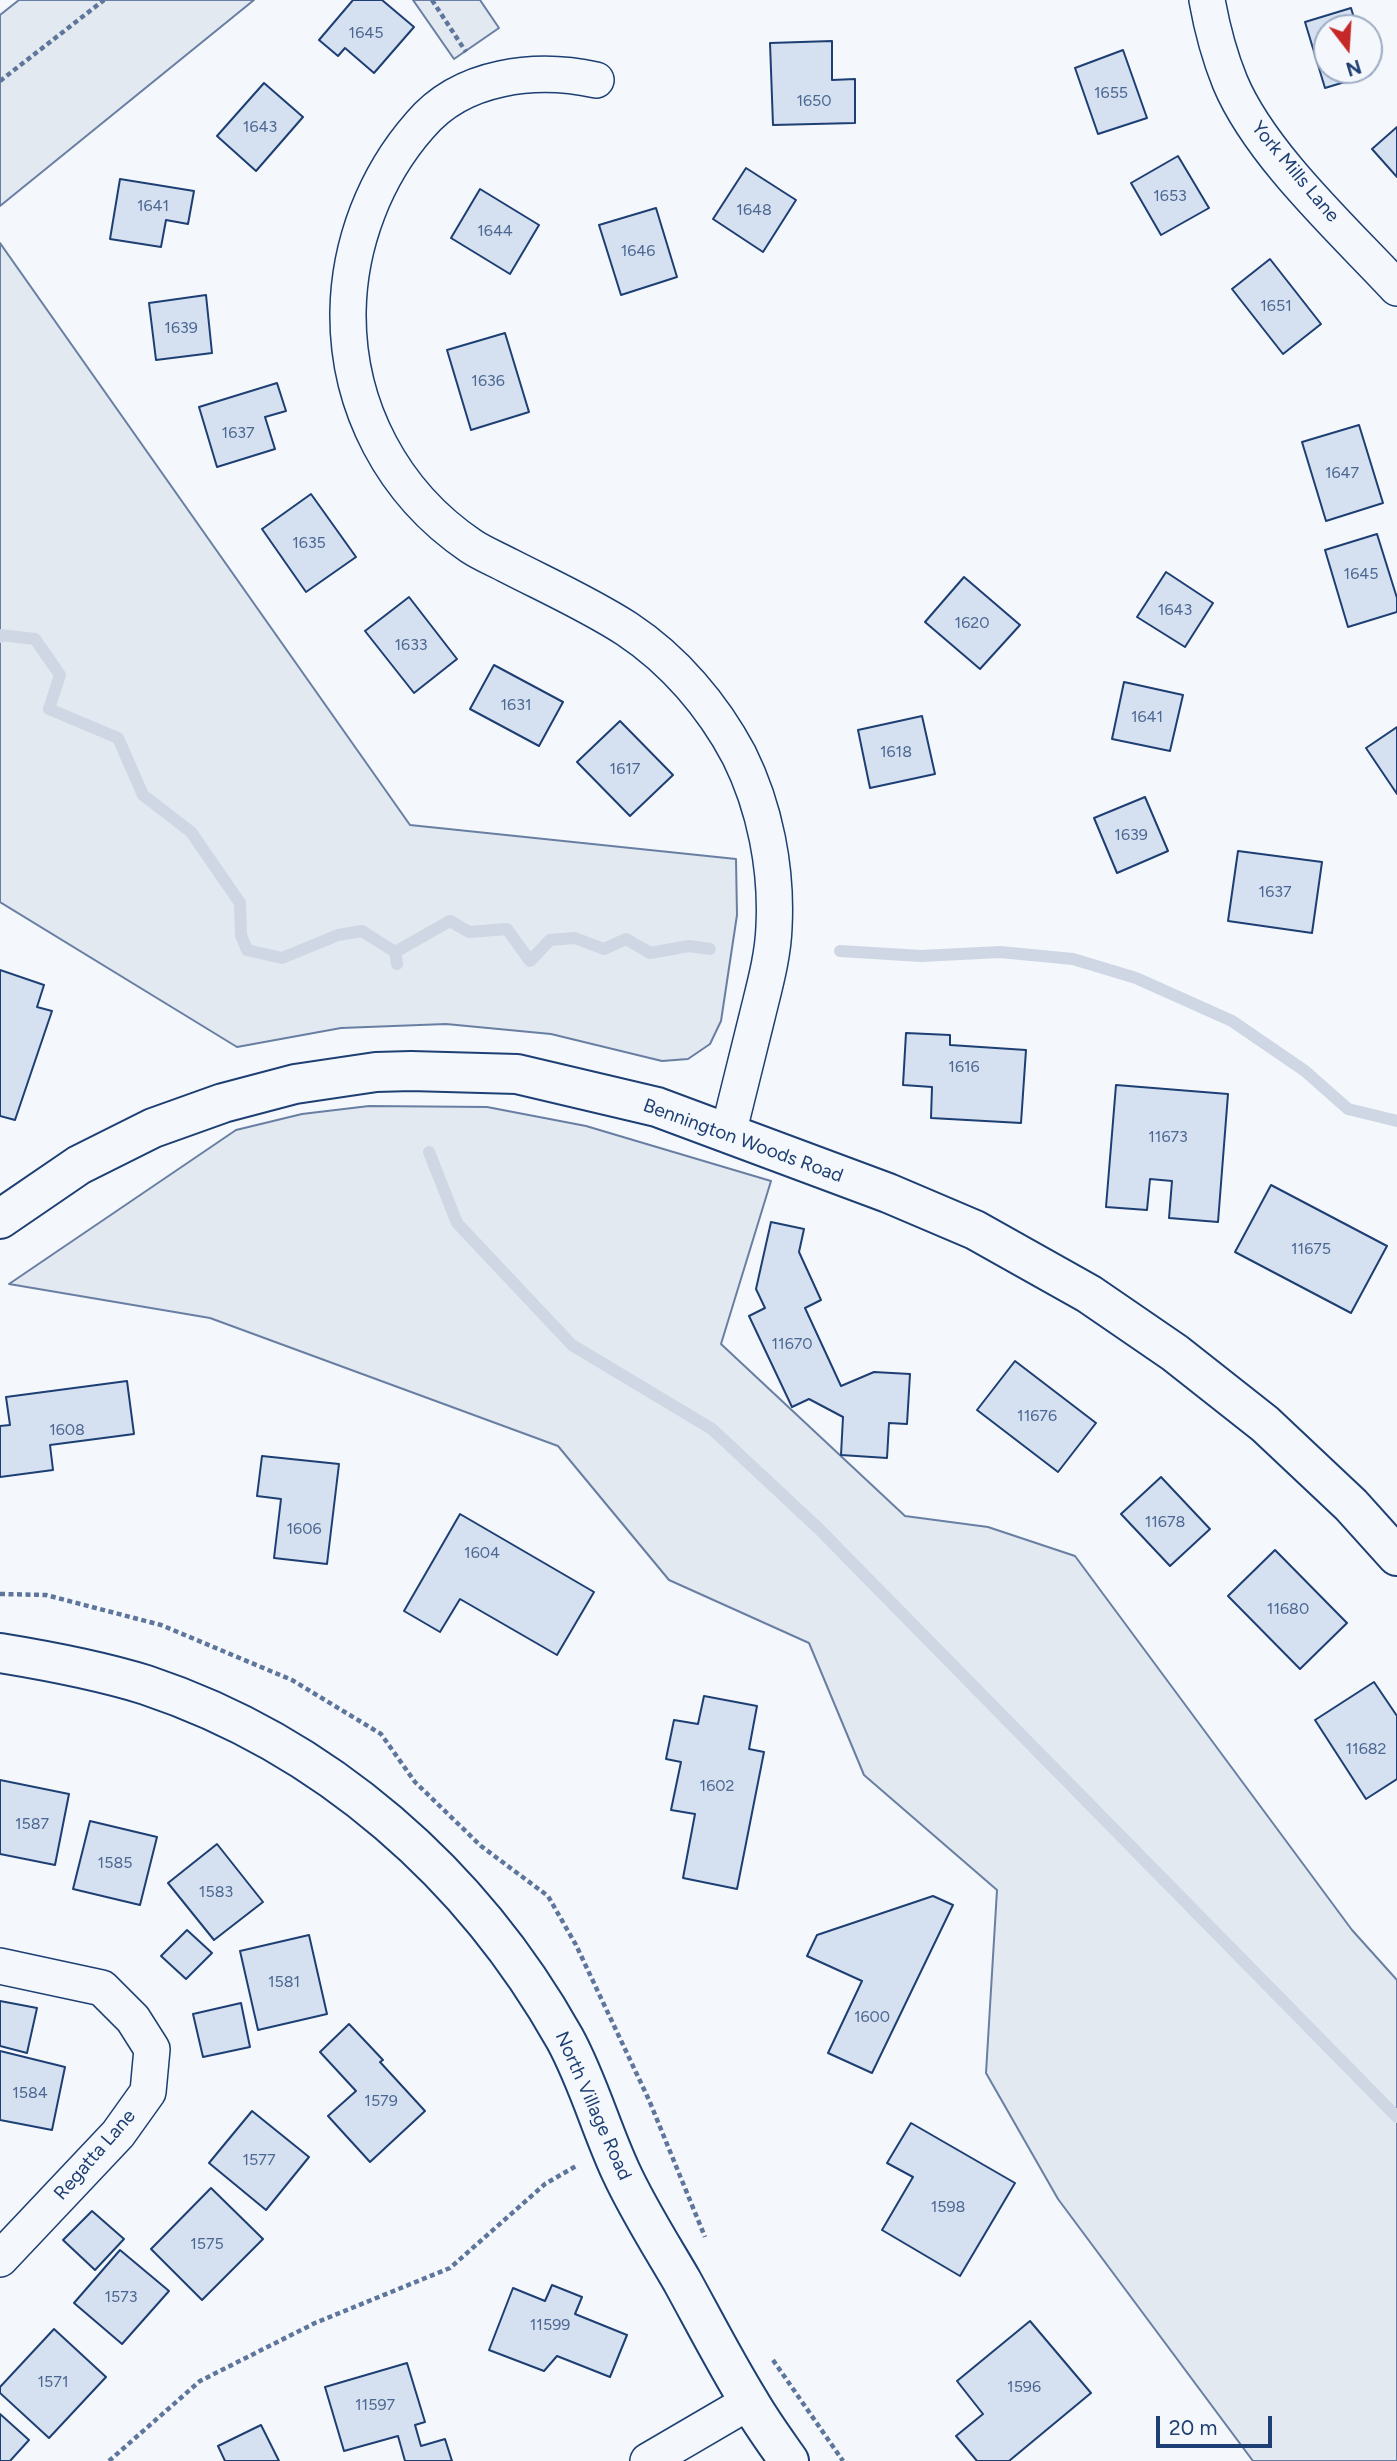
<!DOCTYPE html>
<style>
body{margin:0}
#map{position:relative;width:1397px;height:2461px;overflow:hidden;background:#f4f7fb;font-family:Figtree,sans-serif}
canvas{display:block}
.north{position:absolute;left:1313px;top:14px;width:70px;height:70px;box-sizing:border-box;background:#f4f7fb;border:2px solid #9eadc5;border-radius:50%;rotate:163deg;font-size:19px;font-weight:700;line-height:28px;text-align:center;color:#1d3f73}
.north::after{content:'';display:block;margin:auto;width:24px;height:32px;background:#c62828;clip-path:polygon(50% 0,100% 100%,50% 72%,0 100%)}
.scale{position:absolute;left:1156px;top:2416px;width:116px;height:32px;box-sizing:border-box;border:4px solid #1d3f73;border-top:0;padding-left:9px;font-size:21px;line-height:24px;white-space:nowrap;color:#1d3f73;-webkit-text-stroke:5px #f4f7fb;paint-order:stroke}
</style>
<div id="map">
<canvas width="1397" height="2461"></canvas>
<div class="north">N</div>
<div class="scale">20 m</div>
</div>
<script>
const ctx = document.querySelector('canvas').getContext('2d');
ctx.lineJoin = 'round';
function fill(path, color) { ctx.fillStyle = color; ctx.fill(path, 'evenodd'); }
function trace(path, color, width, dash) { ctx.strokeStyle = color; ctx.lineWidth = width; ctx.lineCap = dash ? 'butt' : 'round'; ctx.setLineDash(dash || []); ctx.stroke(path); }
function drawText(font, color, halo, rows, align = 'center') {
  ctx.font = font + ' Figtree,sans-serif'; ctx.lineWidth = 5; ctx.setLineDash([]); ctx.textBaseline = 'middle'; ctx.strokeStyle = halo; ctx.fillStyle = color; for (const [text, x, y, turn = 0] of rows) {
    ctx.save(); ctx.translate(x, y); ctx.rotate((+turn || 0) * Math.PI / 180); ctx.textAlign = isNaN(turn) ? turn : align; if (halo) ctx.strokeText(text, 0, 0); ctx.fillText(text, 0, 0); ctx.restore();
  }
}
const green = new Path2D(`
 M 19,0 L 254,0 L 0,206 L 0,15 Z
 M 413,0 L 480,0 L 499,28 L 454,59 Z
 M 0,243 L 410,825 L 736,859 L 737,915 L 721,1021 L 710,1044 L 688,1059 L 662,1061 L 551,1034 L 446,1024 L 341,1028 L 237,1047 L 0,902 Z
 M 369,1106 L 487,1107 L 586,1126 L 771,1181 L 721,1344 L 905,1516 L 988,1527 L 1075,1556 L 1352,1930 L 1397,1980 L 1397,2461 L 1253,2461 L 1058,2199 L 986,2073 L 997,1890 L 864,1775 L 809,1643 L 669,1580 L 558,1446 L 210,1318 L 9,1284 L 236,1130 L 302,1114 Z`);
fill(green, '#e3e9f0');
trace(green, '#687fa3', 2);
trace(new Path2D(`
 M 0,637 L 0,635 L 35,639 L 60,675 L 49,709 L 118,738 L 143,795 L 191,832 L 240,903 L 241,935 L 247,950 L 282,958 L 338,935 L 362,931 L 395,952 L 397,964
 M 840,951 L 921,956 L 1000,952 L 1073,959 L 1136,978 L 1232,1021 L 1305,1071 L 1348,1109 L 1397,1121
 M 395,952 L 450,921 L 469,932 L 507,929 L 530,961 L 550,940 L 575,938 L 604,949 L 626,939 L 650,953 L 689,946 L 710,949
 M 429,1152 L 457,1223 L 572,1345 L 712,1429 L 819,1529 L 1397,2117`), '#cfd7e4', 12);
const building = new Path2D(`
 M 353,0 L 382,0 L 414,27 L 374,73 L 345,48 L 338,56 L 319,40 Z
 M 1351,8 L 1357,28 L 1327,28 L 1327,70 L 1369,70 L 1369,67 L 1371,74 L 1325,88 L 1305,22 Z
 M 832,41 L 832,80 L 855,79 L 855,123 L 773,125 L 770,43 Z
 M 1123,50 L 1147,118 L 1098,134 L 1075,68 Z
 M 264,83 L 303,117 L 256,171 L 217,136 Z
 M 1397,127 L 1397,177 L 1372,149 Z
 M 1178,156 L 1209,208 L 1161,235 L 1131,183 Z
 M 746,168 L 796,200 L 763,252 L 713,219 Z
 M 120,179 L 194,191 L 188,224 L 166,220 L 161,247 L 110,239 Z
 M 480,189 L 539,225 L 510,274 L 451,238 Z
 M 656,208 L 677,277 L 621,295 L 599,225 Z
 M 1270,259 L 1321,324 L 1283,354 L 1232,289 Z
 M 206,295 L 212,353 L 156,360 L 149,303 Z
 M 505,333 L 529,412 L 471,430 L 447,350 Z
 M 277,383 L 286,411 L 265,417 L 275,449 L 217,467 L 199,407 Z
 M 1359,425 L 1383,503 L 1326,521 L 1302,442 Z
 M 311,494 L 356,557 L 306,592 L 262,529 Z
 M 1377,534 L 1397,598 L 1397,612 L 1348,627 L 1325,550 Z
 M 1166,572 L 1213,603 L 1185,647 L 1137,617 Z
 M 964,577 L 1020,625 L 980,669 L 925,622 Z
 M 409,597 L 457,659 L 414,693 L 365,631 Z
 M 494,665 L 563,702 L 539,746 L 470,709 Z
 M 1124,682 L 1183,695 L 1170,751 L 1112,739 Z
 M 922,716 L 935,774 L 870,788 L 858,730 Z
 M 620,721 L 673,775 L 630,816 L 577,762 Z
 M 1397,727 L 1397,794 L 1366,748 Z
 M 1145,797 L 1168,851 L 1117,873 L 1094,818 Z
 M 1238,851 L 1322,862 L 1312,933 L 1228,921 Z
 M 0,970 L 44,985 L 37,1007 L 52,1011 L 15,1120 L 0,1116 Z
 M 906,1033 L 950,1035 L 950,1045 L 1026,1050 L 1021,1123 L 931,1118 L 932,1087 L 903,1085 Z
 M 1116,1085 L 1228,1094 L 1218,1222 L 1169,1218 L 1172,1181 L 1150,1179 L 1147,1210 L 1106,1207 Z
 M 1271,1185 L 1387,1246 L 1351,1313 L 1235,1252 Z
 M 771,1222 L 804,1229 L 799,1252 L 821,1300 L 805,1308 L 841,1386 L 874,1372 L 910,1374 L 907,1424 L 889,1423 L 887,1458 L 841,1455 L 843,1417 L 809,1399 L 792,1407 L 749,1316 L 765,1308 L 756,1289 Z
 M 1015,1361 L 1096,1423 L 1058,1472 L 977,1410 Z
 M 127,1381 L 134,1434 L 50,1445 L 53,1470 L 0,1477 L 0,1426 L 10,1425 L 6,1397 Z
 M 262,1456 L 339,1464 L 327,1564 L 274,1558 L 281,1499 L 257,1496 Z
 M 1161,1477 L 1210,1529 L 1170,1566 L 1121,1514 Z
 M 460,1514 L 594,1592 L 557,1655 L 460,1599 L 440,1632 L 404,1611 Z
 M 1275,1550 L 1347,1623 L 1300,1669 L 1228,1596 Z
 M 1374,1682 L 1397,1716 L 1397,1779 L 1366,1799 L 1315,1720 Z
 M 704,1696 L 757,1706 L 749,1749 L 764,1752 L 737,1889 L 683,1878 L 695,1814 L 671,1810 L 681,1762 L 666,1759 L 674,1720 L 698,1724 Z
 M 0,1780 L 69,1794 L 55,1865 L 0,1854 Z
 M 90,1821 L 157,1837 L 140,1905 L 73,1889 Z
 M 217,1844 L 263,1902 L 214,1940 L 168,1883 Z
 M 933,1896 L 953,1905 L 872,2073 L 828,2053 L 862,1981 L 807,1956 L 817,1935 Z
 M 187,1930 L 212,1953 L 186,1979 L 161,1956 Z
 M 309,1935 L 327,2014 L 258,2030 L 240,1951 Z
 M 0,2001 L 37,2008 L 27,2053 L 0,2046 Z
 M 241,2003 L 250,2047 L 203,2057 L 193,2014 Z
 M 349,2024 L 383,2060 L 380,2062 L 425,2111 L 370,2162 L 328,2116 L 356,2091 L 320,2052 Z
 M 0,2051 L 65,2067 L 52,2130 L 0,2120 Z
 M 252,2111 L 309,2157 L 266,2210 L 209,2163 Z
 M 911,2123 L 1015,2183 L 960,2276 L 882,2230 L 913,2177 L 887,2163 Z
 M 211,2188 L 263,2239 L 202,2300 L 151,2249 Z
 M 92,2211 L 124,2239 L 95,2270 L 63,2240 Z
 M 120,2250 L 169,2291 L 122,2344 L 74,2303 Z
 M 552,2285 L 582,2297 L 575,2314 L 627,2335 L 610,2377 L 557,2356 L 544,2371 L 489,2350 L 513,2288 L 545,2301 Z
 M 1030,2321 L 1091,2393 L 1009,2461 L 977,2461 L 956,2436 L 983,2414 L 957,2381 Z
 M 54,2329 L 106,2377 L 49,2438 L 0,2393 L 0,2387 Z
 M 407,2363 L 425,2422 L 415,2425 L 421,2446 L 445,2439 L 452,2461 L 405,2461 L 398,2436 L 344,2451 L 325,2387 Z
 M 0,2414 L 29,2440 L 10,2461 L 0,2461 Z
 M 261,2425 L 279,2461 L 225,2461 L 218,2446 Z`);
fill(building, '#d5e0f0');
trace(building, '#1d3f73', 2);
const street = new Path2D(`
 M 1207,0 C 1212,28 1219,55 1230,82 C 1260,154 1343,230 1397,288
 M 596,80 C 536,67 462,75 420,125 C 375,176 349,244 348,312 C 347,407 393,493 471,546 C 483,554 496,559 509,566 C 548,586 590,605 627,629 C 674,660 713,706 739,755 C 765,807 777,869 774,927 C 773,957 764,988 757,1017 C 747,1056 738,1095 728,1134
 M 0,1966 L 102,1988 L 133,2019 L 152,2049 L 148,2092 L 118,2134 L 0,2259
 M 648,2461 L 749,2402`);
const secondary = new Path2D(`
 M 0,1219 L 79,1165 L 153,1128 L 223,1103 L 295,1084 L 376,1072 L 411,1071 L 517,1074 L 657,1107 L 888,1193 L 975,1230 L 1089,1294 L 1175,1353 L 1265,1424 L 1351,1505 L 1397,1556
 M 0,1653 C 49,1661 98,1670 146,1685 C 326,1745 473,1875 565,2039 C 588,2081 601,2129 621,2172 C 638,2209 661,2245 682,2281 C 704,2321 725,2362 749,2401 C 761,2422 775,2441 789,2461`);
trace(street, '#1d3f73', 38);
trace(secondary, '#1d3f73', 42);
trace(new Path2D(`
 M 432,0 L 466,52
 M 0,81 L 104,0
 M 0,1594 L 46,1595 L 161,1625 L 292,1680 L 381,1734 L 415,1782 L 481,1846 L 548,1896 L 576,1945 L 649,2100 L 705,2237
 M 773,2360 L 843,2461
 M 109,2461 L 200,2381 L 315,2323 L 450,2268 L 545,2184 L 576,2166`), '#5e769c', 4.5, [5, 3.5]);
trace(street, '#f4f7fb', 35);
trace(secondary, '#f4f7fb', 38);
drawText('16px', '#4b6792', null, [
 ["1645",366,33],
 ["1655",1111,93],
 ["1650",814,101],
 ["1643",260,127],
 ["1653",1170,196],
 ["1641",153,206],
 ["1648",754,210],
 ["1644",495,231],
 ["1646",638,251],
 ["1651",1276,306],
 ["1639",181,328],
 ["1636",488,381],
 ["1637",238,433],
 ["1647",1342,473],
 ["1635",309,543],
 ["1645",1361,574],
 ["1643",1175,610],
 ["1620",972,623],
 ["1633",411,645],
 ["1631",516,705],
 ["1641",1147,717],
 ["1618",896,752],
 ["1617",625,769],
 ["1639",1131,835],
 ["1637",1275,892],
 ["1616",964,1067],
 ["11673",1168,1137],
 ["11675",1311,1249],
 ["11670",792,1344],
 ["11676",1037,1416],
 ["1608",67,1430],
 ["11678",1165,1522],
 ["1606",304,1529],
 ["1604",482,1553],
 ["11680",1288,1609],
 ["11682",1366,1749],
 ["1602",717,1786],
 ["1587",32,1824],
 ["1585",115,1863],
 ["1583",216,1892],
 ["1581",284,1982],
 ["1600",872,2017],
 ["1584",30,2093],
 ["1579",381,2101],
 ["1577",259,2160],
 ["1598",948,2207],
 ["1575",207,2244],
 ["1573",121,2297],
 ["11599",550,2325],
 ["1571",53,2382],
 ["1596",1024,2387],
 ["11597",375,2405]
]);
drawText('19px', '#1d3f73', '#f4f7fb', [
 ["York Mills Lane",1295,172,50],
 ["Bennington Woods Road",743,1141,20],
 ["North Village Road",593,2106,66],
 ["Regatta Lane",95,2155,-49]
]);
</script>
